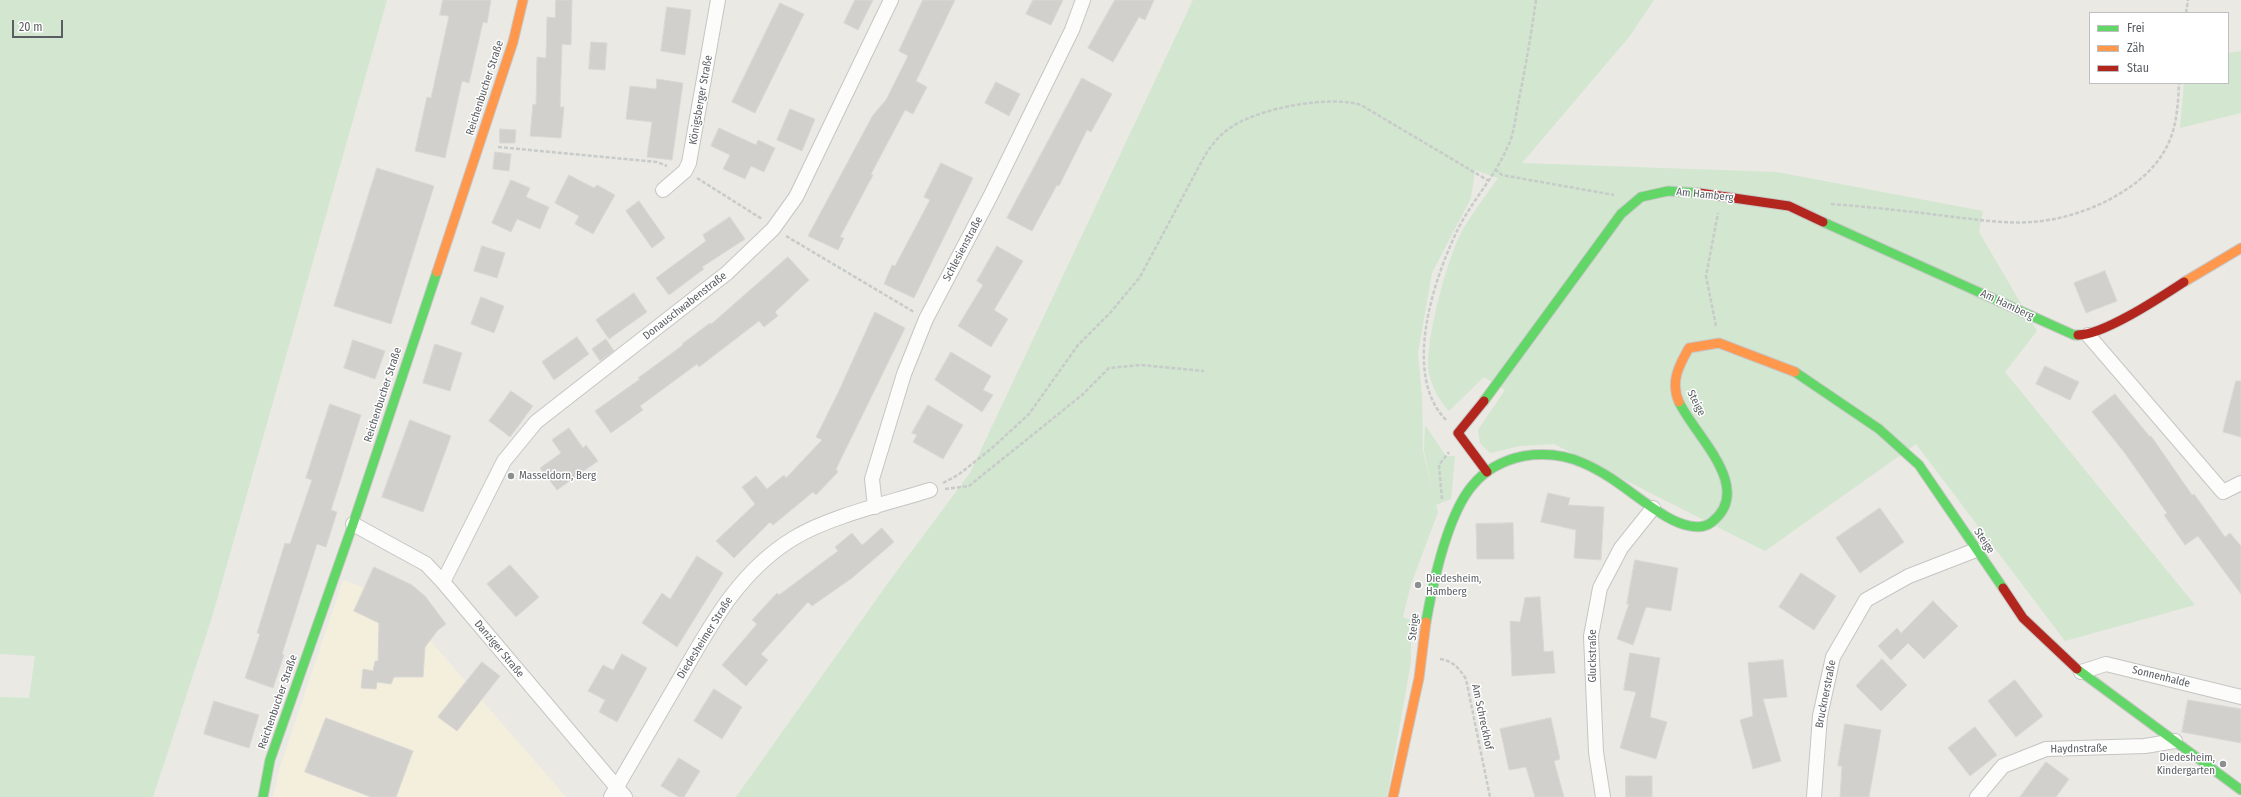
<!DOCTYPE html>
<meta charset="utf-8">
<style>
body{margin:0}
#map{position:relative;width:2241px;height:797px;overflow:hidden;background:#eae9e4;font-family:"Fira Sans Condensed",sans-serif}
canvas{display:block}
.legend{position:absolute;left:2089px;top:12px;width:140px;height:72px;box-sizing:border-box;background:#fff;border:1px solid #bdbfc0;margin:0;padding:5px 7px;list-style:none;font-size:12px;color:#5a5e62}
.legend li{display:flex;align-items:center;gap:8px;height:20px}
.legend b{width:20px;border:1px solid #bdbfc0}
.scale{position:absolute;left:12px;top:20px;width:51px;height:18px;box-sizing:border-box;border:2px solid #5a5e62;border-top:0;padding-left:5px;font-size:12px;line-height:14px;white-space:nowrap;color:#5a5e62;-webkit-text-stroke:3px #fff;paint-order:stroke}
</style>
<div id="map">
<canvas width="2241" height="797"></canvas>
<ul class="legend">
<li><b style="height:5px;background:#63d668"></b>Frei</li>
<li><b style="height:5px;background:#ff974d"></b>Zäh</li>
<li><b style="height:5px;background:#b3261e"></b>Stau</li>
</ul>
<div class="scale">20 m</div>
</div>
<script>
const ctx = document.querySelector('canvas').getContext('2d');
ctx.lineJoin = 'round';
function fill(path, color) { ctx.fillStyle = color; ctx.fill(path, 'evenodd'); }
function trace(path, color, width, dash) { ctx.strokeStyle = color; ctx.lineWidth = width; ctx.lineCap = dash ? 'butt' : 'round'; ctx.setLineDash(dash || []); ctx.stroke(path); }
function drawText(font, color, halo, rows, align = 'center') {
  ctx.font = font + ' "Fira Sans Condensed",sans-serif'; ctx.lineWidth = 3; ctx.setLineDash([]); ctx.textBaseline = 'middle'; ctx.strokeStyle = halo; ctx.fillStyle = color; for (const [text, x, y, turn = 0] of rows) {
    ctx.save(); ctx.translate(x, y); ctx.rotate((+turn || 0) * Math.PI / 180); ctx.textAlign = isNaN(turn) ? turn : align; if (halo) ctx.strokeText(text, 0, 0); ctx.fillText(text, 0, 0); ctx.restore();
  }
}
fill(new Path2D(`
 M 343,580 L 377,593 L 420,629 L 566,797 L 273,797 L 280,767 Z`), '#f4efdd');
fill(new Path2D(`
 M 0,0 L 387,0 L 212,617 L 153,797 L 0,797 L 0,697 L 29,698 L 35,656 L 0,654 Z
 M 1193,0 L 1654,0 L 1629,37 L 1522,163 L 1777,172 L 1983,211 L 1979,232 L 2037,331 L 2005,372 L 2195,605 L 2065,641 L 1916,444 L 1765,551 L 1554,444 L 1520,446 L 1490,453 L 1480,443 L 1478,430 L 1505,390 L 1484,377 L 1449,411 C 1439,400 1433,389 1429,374 C 1423,347 1448,256 1462,231 C 1472,213 1486,196 1498,178 L 1475,170 L 1471,198 L 1432,273 L 1418,353 L 1422,397 L 1423,451 L 1434,495 L 1424,451 L 1425,425 L 1446,456 L 1455,456 L 1451,499 L 1436,505 L 1438,512 L 1411,584 L 1403,617 L 1411,620 L 1411,662 L 1387,797 L 736,797 L 888,583 L 970,473 Z
 M 2241,51 L 2241,113 L 2180,128 L 2184,83 L 2228,83 L 2228,53 Z`), '#d2e6d0');
const building = new Path2D(`
 M 443,0 L 491,0 L 487,23 L 483,22 L 469,83 L 462,81 L 445,158 L 415,151 L 427,97 L 431,98 L 449,16 L 440,15 Z
 M 556,0 L 572,0 L 571,45 L 562,44 L 560,107 L 564,107 L 561,138 L 530,136 L 533,104 L 536,105 L 537,57 L 546,58 L 547,17 L 555,18 Z
 M 855,0 L 873,0 L 858,30 L 844,23 Z
 M 923,0 L 955,0 L 916,81 L 927,87 L 913,114 L 905,110 L 871,174 L 873,175 L 840,237 L 844,238 L 838,250 L 808,236 L 873,115 L 886,100 L 908,56 L 899,51 Z
 M 1033,0 L 1063,0 L 1051,25 L 1026,14 Z
 M 1115,0 L 1154,0 L 1145,20 L 1139,17 L 1113,62 L 1088,48 Z
 M 780,3 L 804,14 L 755,113 L 732,102 Z
 M 667,7 L 691,10 L 685,55 L 661,51 Z
 M 591,42 L 607,43 L 605,70 L 589,69 Z
 M 1082,78 L 1112,94 L 1091,132 L 1087,130 L 1059,186 L 1057,185 L 1032,231 L 1007,218 Z
 M 657,79 L 683,83 L 672,160 L 647,157 L 652,122 L 626,119 L 630,86 L 656,89 Z
 M 996,82 L 1020,94 L 1009,116 L 985,103 Z
 M 790,109 L 815,119 L 802,151 L 777,140 Z
 M 719,128 L 756,145 L 758,140 L 775,148 L 764,172 L 751,166 L 745,179 L 723,169 L 730,155 L 711,146 Z
 M 500,129 L 516,130 L 515,143 L 500,143 Z
 M 495,152 L 511,154 L 509,171 L 493,169 Z
 M 941,163 L 973,178 L 914,298 L 884,284 L 892,265 L 895,266 L 930,200 L 924,197 Z
 M 377,168 L 434,186 L 391,324 L 334,306 Z
 M 569,175 L 594,188 L 597,185 L 615,195 L 593,234 L 575,224 L 579,216 L 555,203 Z
 M 511,180 L 530,188 L 526,197 L 549,207 L 540,229 L 517,219 L 511,232 L 492,223 Z
 M 639,201 L 665,238 L 652,248 L 626,211 Z
 M 730,217 L 745,239 L 702,267 L 704,269 L 669,295 L 656,278 L 706,241 L 703,235 Z
 M 482,246 L 505,253 L 497,278 L 474,271 Z
 M 997,246 L 1023,261 L 994,310 L 1008,319 L 991,347 L 958,326 L 983,285 L 977,281 Z
 M 788,257 L 809,280 L 775,312 L 778,316 L 764,327 L 759,321 L 699,367 L 697,364 L 640,406 L 643,410 L 611,433 L 595,411 L 640,379 L 638,378 L 683,345 L 682,344 L 710,323 L 711,324 Z
 M 2105,271 L 2117,301 L 2086,313 L 2074,283 Z
 M 634,293 L 647,312 L 609,339 L 596,320 Z
 M 481,297 L 504,306 L 494,333 L 471,324 Z
 M 875,312 L 905,328 L 836,469 L 838,472 L 816,495 L 813,492 L 773,525 L 770,522 L 734,558 L 716,541 L 755,504 L 742,487 L 756,476 L 767,489 L 784,475 L 786,478 L 822,440 L 816,437 L 838,393 Z
 M 577,337 L 589,354 L 554,380 L 542,362 Z
 M 606,339 L 614,351 L 600,361 L 592,349 Z
 M 353,340 L 385,351 L 375,379 L 344,368 Z
 M 435,344 L 462,353 L 450,391 L 423,383 Z
 M 951,352 L 991,376 L 983,390 L 993,395 L 982,412 L 935,380 Z
 M 2045,366 L 2079,382 L 2070,400 L 2036,384 Z
 M 2236,381 L 2241,381 L 2241,437 L 2223,432 Z
 M 511,391 L 533,406 L 510,437 L 489,421 Z
 M 2115,394 L 2150,437 L 2151,436 L 2192,495 L 2194,494 L 2225,537 L 2230,533 L 2241,546 L 2241,594 L 2198,536 L 2185,545 L 2164,515 L 2167,513 L 2124,452 L 2092,412 Z
 M 330,404 L 361,415 L 331,510 L 337,512 L 326,547 L 317,544 L 282,654 L 284,655 L 273,688 L 245,678 L 260,634 L 257,633 L 285,543 L 290,544 L 312,480 L 306,478 Z
 M 928,405 L 963,425 L 943,459 L 913,442 L 917,435 L 912,433 Z
 M 410,420 L 451,436 L 423,512 L 382,497 Z
 M 569,428 L 583,448 L 586,445 L 598,461 L 557,490 L 540,468 L 561,453 L 552,440 Z
 M 1548,493 L 1570,498 L 1568,505 L 1604,507 L 1601,560 L 1574,558 L 1576,530 L 1541,522 Z
 M 1880,508 L 1904,542 L 1860,573 L 1836,538 Z
 M 1513,523 L 1514,559 L 1477,559 L 1476,524 Z
 M 882,528 L 894,542 L 852,578 L 812,606 L 808,602 L 761,654 L 768,660 L 746,686 L 722,665 L 757,624 L 752,620 L 777,593 L 779,595 L 838,551 L 835,547 L 852,533 L 862,545 Z
 M 697,556 L 723,573 L 677,647 L 642,623 L 662,593 L 670,599 Z
 M 1635,560 L 1678,568 L 1671,611 L 1646,607 L 1633,645 L 1617,639 L 1629,604 L 1627,604 Z
 M 510,565 L 539,597 L 516,617 L 487,584 Z
 M 374,567 L 412,585 L 425,596 L 446,624 L 438,630 L 425,647 L 423,677 L 394,677 L 391,684 L 377,682 L 376,689 L 361,688 L 363,669 L 373,671 L 375,661 L 378,661 L 379,623 L 354,611 Z
 M 1801,573 L 1836,596 L 1814,630 L 1779,607 Z
 M 1540,597 L 1544,652 L 1553,651 L 1555,673 L 1512,676 L 1510,621 L 1520,622 L 1525,598 Z
 M 1933,601 L 1958,626 L 1924,659 L 1908,643 L 1891,660 L 1878,646 L 1897,628 L 1901,633 Z
 M 1630,653 L 1660,658 L 1650,717 L 1667,722 L 1656,759 L 1620,748 L 1636,692 L 1624,690 Z
 M 622,654 L 647,668 L 617,722 L 599,712 L 605,700 L 588,691 L 603,665 L 613,670 Z
 M 1882,659 L 1907,685 L 1881,711 L 1856,686 Z
 M 1783,660 L 1787,697 L 1763,699 L 1781,761 L 1753,769 L 1740,720 L 1753,716 L 1748,663 Z
 M 482,662 L 500,676 L 457,731 L 438,717 Z
 M 2015,680 L 2043,716 L 2016,737 L 1988,701 Z
 M 714,689 L 742,707 L 722,739 L 694,721 Z
 M 2188,700 L 2241,709 L 2241,743 L 2182,732 Z
 M 214,701 L 259,715 L 249,748 L 204,734 Z
 M 326,718 L 413,751 L 396,797 L 371,797 L 305,772 Z
 M 1551,718 L 1560,759 L 1554,761 L 1564,797 L 1535,797 L 1526,767 L 1509,770 L 1500,729 Z
 M 1845,724 L 1881,730 L 1869,797 L 1840,797 L 1842,766 L 1838,766 Z
 M 1975,727 L 1997,755 L 1970,776 L 1948,748 Z
 M 679,758 L 700,771 L 684,797 L 679,797 L 661,786 Z
 M 2046,762 L 2069,779 L 2056,797 L 2020,797 Z
 M 1626,776 L 1652,776 L 1652,797 L 1626,797 Z`);
fill(building, '#d1d0cd');
trace(building, '#dad8d4', 1);
const street = new Path2D(`
 M 663,190 L 685,171 L 689,163 L 718,0
 M 2088,335 L 2223,492 L 2241,483
 M 875,507 L 872,479 L 904,374 L 926,319 L 991,195 L 1072,30 L 1083,0
 M 353,524 L 426,564 L 443,582 L 625,797
 M 443,582 L 504,461 L 536,422 L 727,273 L 773,229 L 796,197 L 891,0
 M 2081,672 L 2106,664 L 2241,697
 M 611,797 C 634,758 656,719 679,680 C 710,626 739,571 794,538 C 830,516 889,503 930,490
 M 1603,797 L 1596,752 L 1591,636 L 1600,588 L 1621,548 L 1653,508
 M 1814,797 L 1820,716 L 1833,657 L 1866,600 L 1909,576 L 1976,550
 M 1977,797 L 2003,766 L 2046,749 L 2145,746 L 2175,741`);
const fast = new Path2D(`
 M 1823,222 L 2074,335 L 2078,335
 M 1795,372 L 1879,429 L 1919,465 L 2003,588
 M 1484,401 L 1621,214 L 1641,197 L 1668,191 L 1699,193
 M 1426,622 C 1433,583 1447,516 1472,486 C 1485,470 1504,460 1524,456 C 1544,453 1565,455 1583,463 C 1614,476 1638,500 1667,517 C 1679,524 1700,532 1712,522 C 1755,488 1695,436 1679,402
 M 2077,669 L 2241,790
 M 263,797 L 270,760 L 353,524 L 437,272`);
const slow = new Path2D(`
 M 437,272 L 513,42 L 523,0
 M 2184,282 L 2241,248
 M 1679,402 C 1670,382 1679,365 1689,348 L 1719,343 L 1795,372
 M 1393,797 L 1419,678 L 1426,622`);
const jam = new Path2D(`
 M 1699,193 L 1789,206 L 1823,222
 M 2078,335 C 2104,335 2161,297 2184,282
 M 1484,401 L 1458,433 L 1487,472
 M 2003,588 L 2023,618 L 2077,669`);
trace(street, '#c6c5c5', 16);
trace(fast, '#c7c7c6', 11);
trace(slow, '#c7c7c6', 11);
trace(jam, '#c7c7c6', 11);
trace(new Path2D(`
 M 2186,13 L 2188,0
 M 498,147 L 657,162 L 667,166
 M 1495,169 L 1502,175 L 1614,195
 M 697,178 L 762,219
 M 1831,204 C 1870,207 1908,211 1946,216 C 1974,219 2002,224 2030,222 C 2078,220 2144,191 2166,148 C 2177,128 2178,104 2179,83
 M 786,236 L 914,312
 M 1716,326 L 1706,276 L 1718,213
 M 1446,420 C 1402,375 1433,281 1457,231 C 1471,202 1494,178 1507,148 C 1514,135 1515,119 1518,104 C 1525,70 1531,35 1536,0
 M 943,483 L 958,475 L 992,448 L 1029,414 L 1078,345 L 1110,313 L 1140,277 L 1204,157 C 1212,144 1220,134 1233,126 C 1261,108 1329,95 1361,105 L 1489,181
 M 945,489 L 969,486 L 1082,395 L 1109,368 L 1141,365 L 1204,371
 M 1442,499 L 1439,465 L 1449,452
 M 1440,659 C 1453,661 1459,668 1466,679 L 1490,797`), '#c7cbc9', 2.5, [4, 2]);
trace(street, '#fcfcfb', 14);
trace(fast, '#63d668', 9);
trace(slow, '#ff974d', 9);
trace(jam, '#b3261e', 9);
for (const [x, y, r, color] of [
 [511,476,4,"#8c8f90"],
 [1418,585,4,"#8c8f90"],
 [2223,764,4,"#8c8f90"]
]) { const dot = new Path2D(); dot.arc(x, y, r, 0, 2 * Math.PI); ctx.fillStyle = color; ctx.fill(dot); trace(dot, '#fff', 1.5); }
drawText('11px', '#5a5e62', '#fff', [
 ["Reichenbucher Straße",485,88,-72],
 ["Königsberger Straße",701,100,-80],
 ["Am Hamberg",1705,195,6],
 ["Schlesienstraße",963,249,-62],
 ["Am Hamberg",2007,305,25],
 ["Donauschwabenstraße",685,306,-38],
 ["Reichenbucher Straße",383,395,-72],
 ["Steige",1696,403,63],
 ["Steige",1984,541,56],
 ["Steige",1414,627,-84],
 ["Diedesheimer Straße",705,638,-58],
 ["Danziger Straße",499,649,50],
 ["Gluckstraße",1593,656,-90],
 ["Sonnenhalde",2161,677,14],
 ["Brucknerstraße",1826,694,-79],
 ["Reichenbucher Straße",278,702,-71],
 ["Am Schreckhof",1482,717,78],
 ["Haydnstraße",2079,749,-1]
]);
drawText('11px', '#5a5e62', '#fff', [
 ["Masseldorn, Berg",519,476],
 ["Diedesheim,",1426,579],
 ["Hamberg",1426,592],
 ["Diedesheim,",2215,758,"right"],
 ["Kindergarten",2215,771,"right"]
], 'left');
</script>
